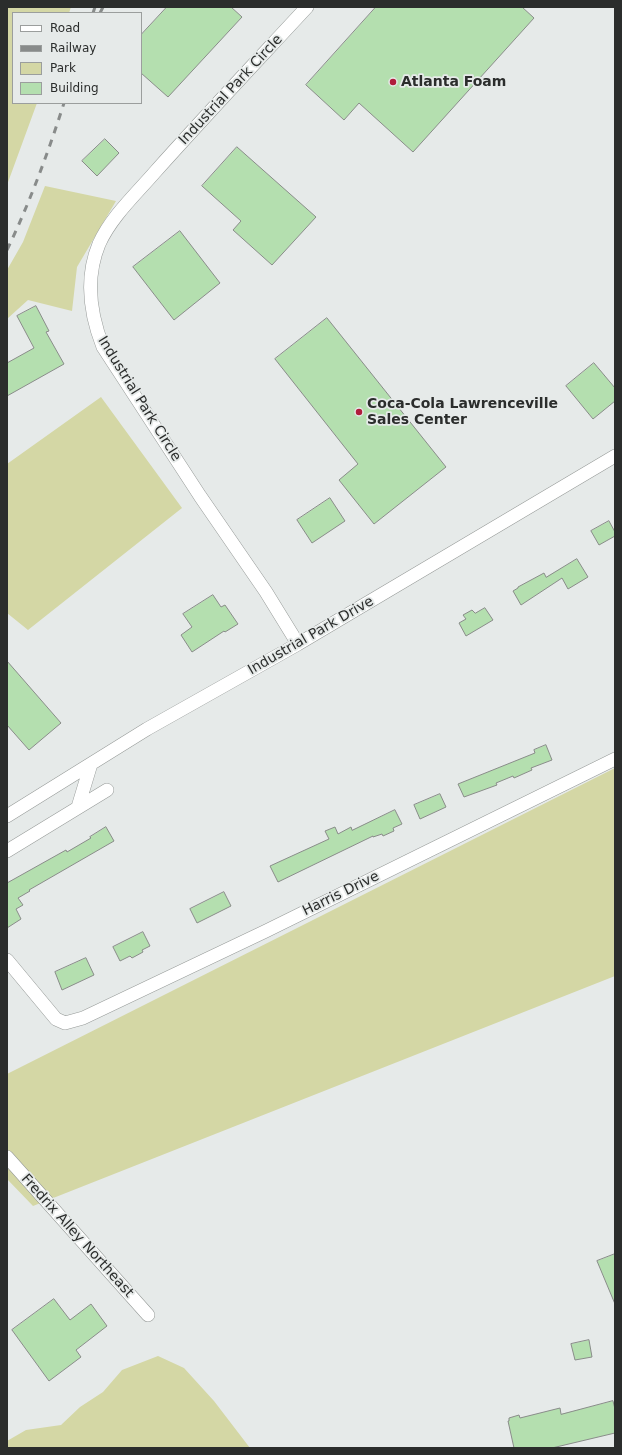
<!DOCTYPE html>
<style>
body{margin:0}
#map{position:relative;width:622px;height:1455px;overflow:hidden;background:#e6eae9;font-family:"DejaVu Sans",sans-serif}
canvas{display:block}
.frame{position:absolute;inset:0;border:8px solid #2b2d2c;pointer-events:none}
.legend{position:absolute;left:12px;top:12px;width:130px;height:92px;box-sizing:border-box;background:#e6eae9;border:1px solid #9b9e9d;margin:0;padding:5px 7px;list-style:none;font-size:12px;color:#2b2d2c}
.legend li{display:flex;align-items:center;gap:8px;height:20px}
.legend b{width:20px;border:1px solid #9b9e9d}
</style>
<div id="map">
<canvas width="622" height="1455"></canvas>
<div class="frame"></div>
<ul class="legend">
<li><b style="height:5px;background:#fff"></b>Road</li>
<li><b style="height:5px;background:#888b8a"></b>Railway</li>
<li><b style="height:11px;background:#d4d7a5"></b>Park</li>
<li><b style="height:11px;background:#b4dfaf"></b>Building</li>
</ul>
</div>
<script>
const ctx = document.querySelector('canvas').getContext('2d');
ctx.lineJoin = 'round';
function fill(path, color) { ctx.fillStyle = color; ctx.fill(path, 'evenodd'); }
function trace(path, color, width, dash) { ctx.strokeStyle = color; ctx.lineWidth = width; ctx.lineCap = dash ? 'butt' : 'round'; ctx.setLineDash(dash || []); ctx.stroke(path); }
function drawText(font, color, halo, rows, align = 'center') {
  ctx.font = font + ' "DejaVu Sans",sans-serif'; ctx.lineWidth = 3.5; ctx.setLineDash([]); ctx.textBaseline = 'middle'; ctx.strokeStyle = halo; ctx.fillStyle = color; for (const [text, x, y, turn = 0] of rows) {
    ctx.save(); ctx.translate(x, y); ctx.rotate((+turn || 0) * Math.PI / 180); ctx.textAlign = isNaN(turn) ? turn : align; if (halo) ctx.strokeText(text, 0, 0); ctx.fillText(text, 0, 0); ctx.restore();
  }
}
fill(new Path2D(`
 M 7,7 L 71,7 L 69,13 L 13,13 L 13,103 L 37,103 L 7,185 Z
 M 45,186 L 116,201 L 77,267 L 72,311 L 28,300 L 7,319 L 7,270 L 23,242 Z
 M 101,397 L 182,508 L 28,630 L 7,613 L 7,464 Z
 M 615,768 L 615,976 L 33,1206 L 7,1179 L 7,1074 Z
 M 158,1356 L 184,1368 L 214,1401 L 250,1448 L 7,1448 L 7,1441 L 26,1430 L 61,1425 L 80,1407 L 103,1392 L 122,1370 Z`), '#d4d7a5');
const building = new Path2D(`
 M 167,7 L 231,7 L 242,17 L 168,97 L 141,73 L 141,35 Z
 M 376,7 L 522,7 L 534,18 L 413,152 L 359,103 L 344,120 L 306,85 Z
 M 105,139 L 119,153 L 97,176 L 82,161 Z
 M 237,147 L 316,217 L 272,265 L 233,230 L 241,221 L 202,186 Z
 M 180,231 L 220,283 L 174,320 L 133,267 Z
 M 36,306 L 49,331 L 46,332 L 64,364 L 7,396 L 7,363 L 34,348 L 17,316 Z
 M 327,318 L 446,467 L 374,524 L 339,480 L 358,464 L 275,359 Z
 M 594,363 L 615,388 L 615,401 L 593,419 L 566,386 Z
 M 330,498 L 345,521 L 312,543 L 297,520 Z
 M 609,521 L 615,532 L 615,536 L 599,545 L 591,531 Z
 M 577,559 L 588,577 L 568,589 L 562,578 L 521,605 L 513,591 L 518,588 L 518,587 L 544,573 L 546,577 Z
 M 213,595 L 221,607 L 225,605 L 238,624 L 225,632 L 224,631 L 192,652 L 181,635 L 192,627 L 183,614 Z
 M 485,608 L 493,620 L 466,636 L 459,623 L 466,619 L 463,615 L 472,610 L 475,613 Z
 M 7,661 L 61,723 L 29,750 L 7,725 Z
 M 546,745 L 552,760 L 531,768 L 532,770 L 514,778 L 513,776 L 496,783 L 497,785 L 464,797 L 458,784 L 535,753 L 534,750 Z
 M 440,794 L 446,807 L 420,819 L 414,805 Z
 M 395,810 L 402,824 L 393,828 L 394,831 L 383,836 L 382,834 L 373,837 L 373,836 L 278,882 L 270,866 L 329,839 L 325,831 L 335,827 L 338,834 L 351,827 L 352,830 Z
 M 106,827 L 114,841 L 29,890 L 30,891 L 18,898 L 23,905 L 16,909 L 21,919 L 7,928 L 7,883 L 66,850 L 67,852 L 91,838 L 90,837 Z
 M 224,892 L 231,906 L 197,923 L 190,909 Z
 M 143,932 L 150,946 L 142,950 L 143,952 L 132,958 L 130,956 L 120,961 L 113,947 Z
 M 86,958 L 94,975 L 62,990 L 55,972 Z
 M 615,1254 L 615,1304 L 597,1261 Z
 M 54,1299 L 70,1320 L 91,1304 L 107,1326 L 76,1350 L 81,1357 L 49,1381 L 12,1330 Z
 M 589,1340 L 592,1357 L 575,1360 L 571,1344 Z
 M 613,1401 L 615,1409 L 615,1433 L 552,1448 L 514,1448 L 508,1421 L 509,1421 L 509,1418 L 519,1415 L 520,1418 L 560,1408 L 561,1414 Z`);
fill(building, '#b4dfaf');
trace(building, '#898c89', 1);
const street = new Path2D(`
 M 298,644 L 266,592 L 200,496 L 103,347 C 90,314 85,278 99,244 C 111,217 136,194 155,172 C 205,116 256,62 307,7
 M 78,807 L 91,764
 M 7,816 L 147,729 L 298,644 L 615,456
 M 7,851 L 107,790
 M 7,960 L 56,1019 L 65,1023 L 83,1018 L 266,931 L 615,759
 M 7,1157 L 148,1315`);
trace(street, '#969a98', 14);
trace(street, '#fff', 13);
trace(new Path2D(`
 M 93,13 L 95,7
 M 100,13 L 103,7
 M 7,250 C 30,202 48,153 64,103`), '#888b8a', 3, [7, 7]);
for (const [x, y, r, color] of [
 [393,82,4,"#b01d3c"],
 [359,412,4,"#b01d3c"]
]) { const dot = new Path2D(); dot.arc(x, y, r, 0, 2 * Math.PI); ctx.fillStyle = color; ctx.fill(dot); trace(dot, '#e6eae9', 1.5); }
drawText('bold 14px', '#2b2d2c', '#e6eae9', [
 ["Atlanta Foam",401,82],
 ["Coca-Cola Lawrenceville",367,404],
 ["Sales Center",367,420]
], 'left');
drawText('14px', '#2b2d2c', '#e6eae9', [
 ["Industrial Park Circle",231,90,-47],
 ["Industrial Park Circle",139,399,58],
 ["Industrial Park Drive",311,636,-30],
 ["Harris Drive",341,894,-26],
 ["Fredrix Alley Northeast",77,1236,48]
]);
</script>
